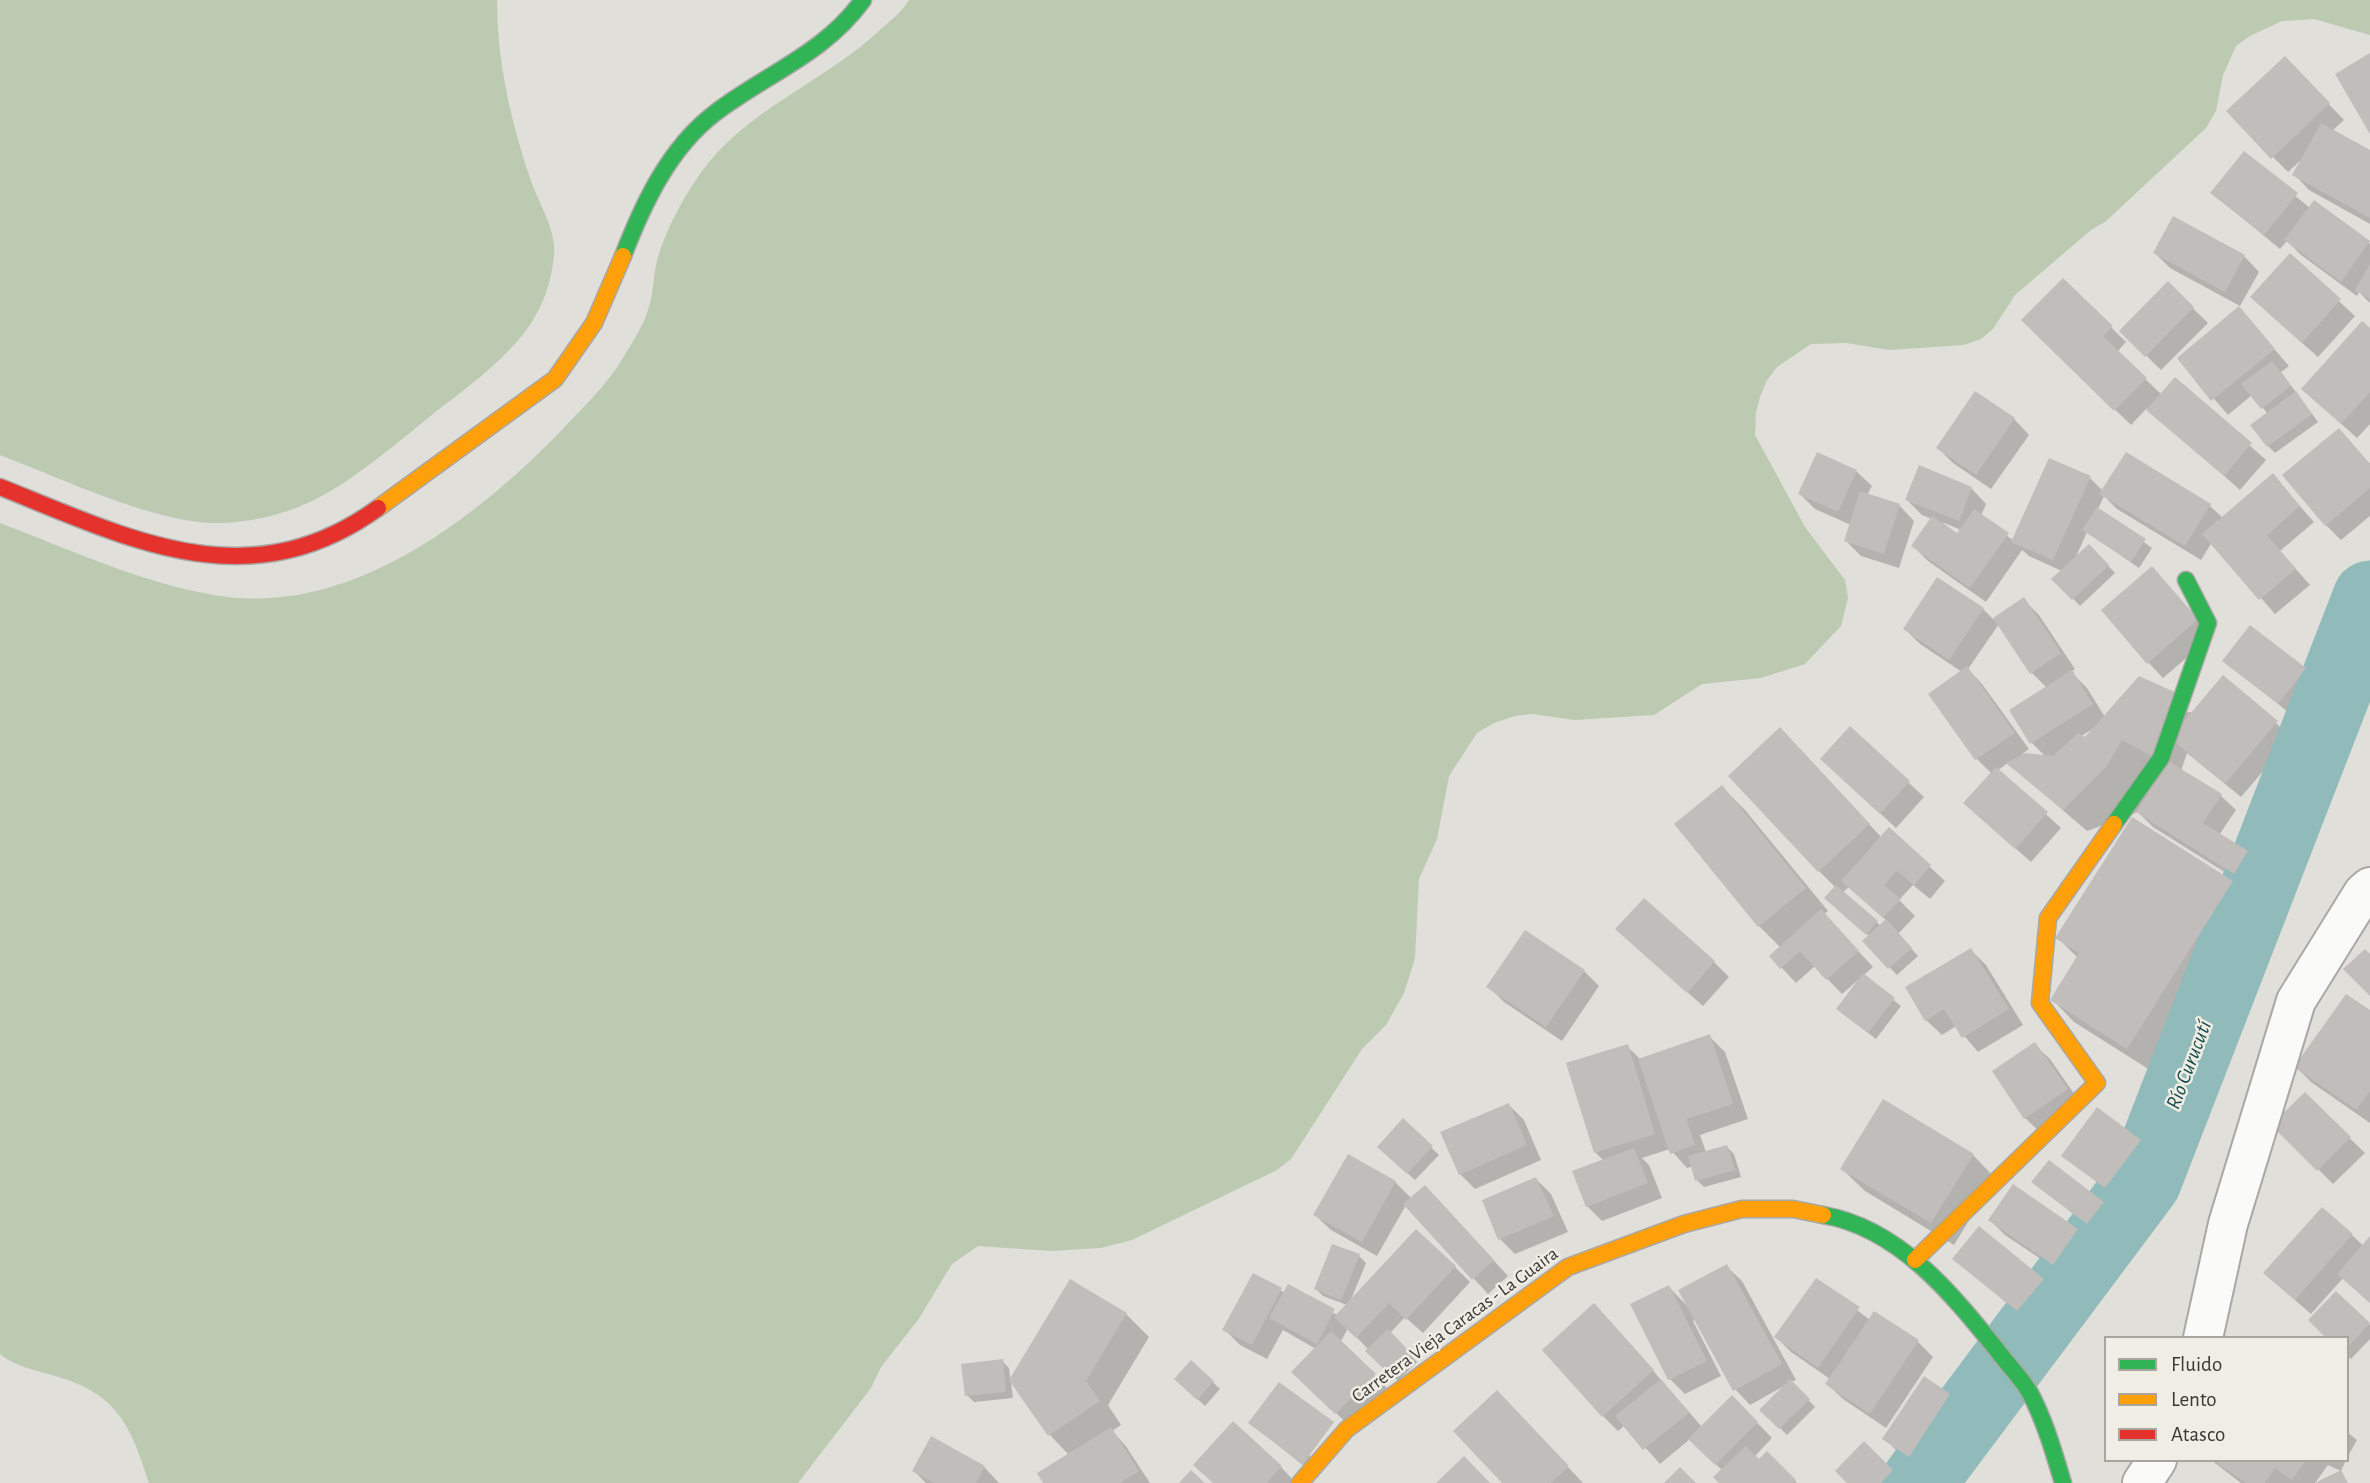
<!DOCTYPE html>
<meta charset="utf-8">
<style>
body{margin:0}
#map{position:relative;width:2370px;height:1483px;overflow:hidden;background:#e0dfda;font-family:"Alegreya Sans",sans-serif}
canvas{display:block}
.legend{position:absolute;left:2104px;top:1336px;width:245px;height:126px;box-sizing:border-box;background:#f0ede4;border:2px solid #a7a59e;margin:0;padding:9px 12px;list-style:none;font-size:21px;color:#3a3835}
.legend li{display:flex;align-items:center;gap:14px;height:35px}
.legend b{width:35px;border:2px solid #a7a59e}
</style>
<div id="map">
<canvas width="2370" height="1483"></canvas>
<ul class="legend">
<li><b style="height:9px;background:#30b455"></b>Fluido</li>
<li><b style="height:9px;background:#ff9f0a"></b>Lento</li>
<li><b style="height:9px;background:#e5322d"></b>Atasco</li>
</ul>
</div>
<script>
const ctx = document.querySelector('canvas').getContext('2d');
ctx.lineJoin = 'round';
function fill(path, color) { ctx.fillStyle = color; ctx.fill(path, 'evenodd'); }
function trace(path, color, width, dash) { ctx.strokeStyle = color; ctx.lineWidth = width; ctx.lineCap = dash ? 'butt' : 'round'; ctx.setLineDash(dash || []); ctx.stroke(path); }
function drawText(font, color, halo, rows, align = 'center') {
  ctx.font = font + ' "Alegreya Sans",sans-serif'; ctx.lineWidth = 5; ctx.setLineDash([]); ctx.textBaseline = 'middle'; ctx.strokeStyle = halo; ctx.fillStyle = color; for (const [text, x, y, turn = 0] of rows) {
    ctx.save(); ctx.translate(x, y); ctx.rotate((+turn || 0) * Math.PI / 180); ctx.textAlign = isNaN(turn) ? turn : align; if (halo) ctx.strokeText(text, 0, 0); ctx.fillText(text, 0, 0); ctx.restore();
  }
}
fill(new Path2D(`
 M 0,0 L 497,0 C 497,62 511,122 531,181 C 539,204 557,231 554,256 C 551,283 543,307 527,329 C 502,363 465,389 433,414 C 397,443 345,488 303,505 C 277,516 250,522 221,523 C 158,525 61,478 0,455 Z
 M 909,0 L 2370,0 L 2370,35 L 2314,19 L 2282,21 L 2250,36 L 2236,46 L 2223,75 L 2216,111 L 2206,128 L 2105,222 L 2091,230 L 2015,295 L 1993,329 L 1981,339 L 1964,345 L 1889,350 L 1847,343 L 1811,344 L 1777,367 L 1767,380 L 1760,397 L 1756,412 L 1755,435 L 1805,527 L 1845,580 L 1848,598 L 1841,626 L 1805,664 L 1761,678 L 1702,684 L 1654,715 L 1575,720 L 1532,714 L 1515,716 L 1494,723 L 1477,733 L 1449,776 L 1437,839 L 1419,879 L 1415,958 L 1404,993 L 1386,1025 L 1362,1049 L 1291,1159 L 1277,1170 L 1132,1240 L 1101,1248 L 1051,1251 L 978,1246 L 952,1264 L 918,1320 L 881,1367 L 871,1388 L 798,1483 L 149,1483 C 131,1426 117,1393 55,1376 C 36,1370 15,1367 0,1354 L 0,523 C 71,550 153,588 228,597 C 356,612 477,517 561,431 C 582,408 607,385 623,358 C 632,343 643,326 648,310 C 654,293 653,274 658,257 C 668,224 688,189 709,162 C 755,106 828,79 880,30 C 890,21 902,12 909,0 Z`), '#bbcab1');
fill(new Path2D(`
 M 2300,74 L 2344,120 L 2332,131 L 2370,152 L 2370,224 L 2309,190 L 2294,174 L 2302,159 L 2288,172 L 2273,157 Z
 M 2244,154 L 2310,208 L 2314,202 L 2370,244 L 2370,303 L 2359,292 L 2357,296 L 2301,255 L 2287,241 L 2280,249 L 2212,193 Z
 M 2155,253 L 2244,256 L 2259,272 L 2240,306 L 2170,268 Z
 M 2290,256 L 2355,316 L 2318,357 L 2267,312 Z
 M 2063,280 L 2126,342 L 2117,352 L 2162,395 L 2175,379 L 2266,460 L 2240,490 L 2147,408 L 2131,425 L 2023,320 Z
 M 2168,284 L 2208,323 L 2161,370 L 2121,331 Z
 M 2239,309 L 2289,366 L 2281,372 L 2318,422 L 2275,453 L 2268,446 L 2268,414 L 2252,395 L 2228,415 L 2179,358 Z
 M 2370,331 L 2370,424 L 2357,438 L 2319,404 Z
 M 1976,393 L 2014,419 L 2029,435 L 1991,489 L 1953,463 L 1938,448 Z
 M 2339,430 L 2370,464 L 2370,516 L 2341,540 L 2326,525 Z
 M 2126,455 L 2210,506 L 2223,518 L 2272,475 L 2314,522 L 2280,551 L 2310,585 L 2275,614 L 2212,542 L 2201,560 L 2117,509 L 2104,496 L 2098,509 L 2152,548 L 2139,568 L 2087,532 L 2075,559 L 2089,546 L 2115,573 L 2080,606 L 2054,579 L 2062,571 L 2029,556 L 2022,550 L 1986,602 L 1928,561 L 1913,546 L 1932,519 L 1922,515 L 1907,500 L 1971,488 L 1986,504 L 1981,516 L 2014,541 L 2090,478 L 2103,491 ZM 1942,522 L 1961,530 L 1958,535 Z
 M 1856,471 L 1872,486 L 1867,495 L 1899,505 L 1914,521 L 1899,568 L 1861,556 L 1846,541 L 1851,525 L 1815,509 L 1800,494 Z
 M 2152,568 L 2212,636 L 2163,678 L 2148,662 Z
 M 2024,600 L 2039,615 L 2075,669 L 2071,672 L 2087,688 L 2105,717 L 2194,712 L 2223,678 L 2292,737 L 2241,797 L 2187,753 L 2181,771 L 2220,795 L 2236,810 L 2219,835 L 2247,853 L 2262,868 L 2250,888 L 2153,827 L 2138,812 L 2087,831 L 2008,763 L 1998,770 L 2061,828 L 2031,862 L 1981,818 L 1992,774 L 1977,759 L 1930,694 L 1962,672 L 1920,644 L 1905,629 L 1983,609 L 1994,620 ZM 1999,624 L 2032,673 L 2047,688 L 2032,743 L 2046,757 L 2022,754 L 2029,749 L 1982,684 L 1968,669 ZM 2094,728 L 2085,740 L 2080,737 Z
 M 2224,660 L 2304,669 L 2320,684 L 2294,717 Z
 M 1850,728 L 1924,797 L 1896,828 L 1838,774 Z
 M 1802,752 L 1882,838 L 1890,830 L 1945,881 L 1930,899 L 1913,885 L 1899,900 L 1915,916 L 1898,934 L 1918,956 L 1897,975 L 1864,941 L 1869,936 L 1834,905 L 1836,888 L 1819,871 ZM 1849,887 L 1859,896 L 1887,921 L 1881,926 L 1842,893 Z
 M 1722,787 L 1745,810 L 1828,911 L 1824,914 L 1873,967 L 1863,976 L 1901,1006 L 1876,1039 L 1846,1016 L 1858,980 L 1842,994 L 1815,966 L 1796,983 L 1781,967 L 1781,948 L 1759,926 L 1676,824 Z
 M 2232,882 L 2255,905 L 2150,1070 L 2074,1022 L 2052,999 L 2078,958 L 2057,937 Z
 M 1633,944 L 1714,962 L 1729,977 L 1703,1006 Z
 M 1971,950 L 1986,965 L 2023,1025 L 1978,1052 L 1956,1026 L 1942,1035 L 1926,1020 Z
 M 1584,971 L 1599,986 L 1562,1041 L 1504,1002 L 1489,987 Z
 M 2370,1012 L 2370,1123 L 2311,1082 L 2296,1067 Z
 M 1709,1036 L 1725,1052 L 1748,1119 L 1700,1135 L 1706,1152 L 1727,1147 L 1734,1154 L 1741,1177 L 1704,1187 L 1697,1180 L 1693,1166 L 1687,1168 L 1670,1149 L 1642,1158 L 1649,1165 L 1662,1198 L 1602,1221 L 1587,1206 L 1604,1161 L 1595,1152 L 1627,1046 L 1641,1060 Z
 M 2034,1044 L 2050,1059 L 2082,1105 L 2041,1133 L 2025,1118 Z
 M 2305,1095 L 2365,1153 L 2333,1184 L 2274,1125 Z
 M 1509,1105 L 1524,1120 L 1541,1160 L 1475,1189 L 1460,1174 Z
 M 2098,1110 L 2155,1157 L 2121,1202 L 2064,1155 Z
 M 1404,1121 L 1439,1155 L 1415,1180 L 1379,1147 Z
 M 1973,1155 L 1995,1178 L 1954,1245 L 1865,1191 L 1842,1169 Z
 M 2049,1162 L 2110,1211 L 2095,1230 L 2041,1189 Z
 M 1536,1179 L 1551,1194 L 1568,1232 L 1515,1254 L 1500,1239 Z
 M 1395,1182 L 1412,1199 L 1440,1202 L 1508,1276 L 1488,1294 L 1406,1205 L 1377,1256 L 1331,1230 L 1315,1215 Z
 M 2322,1209 L 2364,1246 L 2370,1239 L 2370,1303 L 2343,1278 L 2311,1314 L 2281,1288 Z
 M 1990,1220 L 2077,1230 L 2092,1245 L 2069,1278 L 2005,1235 Z
 M 1979,1229 L 2058,1296 L 2033,1325 L 1954,1259 Z
 M 1359,1256 L 1366,1263 L 1350,1302 L 1455,1267 L 1470,1282 L 1423,1333 L 1405,1317 L 1390,1333 L 1417,1362 L 1398,1381 L 1348,1328 L 1340,1343 L 1389,1390 L 1352,1428 L 1308,1387 L 1316,1349 L 1283,1330 L 1267,1359 L 1240,1345 L 1224,1329 L 1254,1275 L 1285,1293 L 1338,1315 L 1347,1305 L 1323,1296 L 1316,1289 Z
 M 1726,1266 L 1742,1281 L 1796,1380 L 1791,1382 L 1815,1407 L 1787,1435 L 1762,1410 L 1784,1386 L 1750,1405 L 1735,1389 L 1696,1319 L 1693,1321 L 1721,1376 L 1685,1394 L 1670,1379 L 1669,1287 L 1687,1306 Z
 M 1817,1280 L 1870,1320 L 1874,1313 L 1918,1342 L 1933,1357 L 1886,1428 L 1843,1399 L 1827,1384 L 1830,1379 L 1791,1352 L 1776,1337 Z
 M 2336,1293 L 2370,1325 L 2370,1339 L 2351,1359 L 2347,1356 L 2347,1338 Z
 M 1126,1314 L 1149,1337 L 1108,1405 L 1121,1425 L 1112,1431 L 1125,1445 L 1150,1483 L 1045,1483 L 1069,1455 L 1050,1435 L 1011,1380 Z
 M 1609,1320 L 1702,1427 L 1732,1397 L 1772,1438 L 1754,1457 L 1759,1462 L 1767,1454 L 1797,1483 L 1721,1483 L 1723,1471 L 1690,1439 L 1660,1464 L 1625,1425 L 1618,1431 L 1603,1416 Z
 M 1002,1361 L 1009,1368 L 1013,1398 L 974,1402 L 967,1395 Z
 M 1213,1382 L 1220,1389 L 1205,1406 L 1183,1386 Z
 M 1280,1384 L 1319,1478 L 1250,1423 Z
 M 1949,1395 L 1965,1410 L 1925,1471 L 1900,1454 L 1885,1439 Z
 M 1512,1408 L 1583,1483 L 1505,1483 Z
 M 1234,1424 L 1281,1467 L 1296,1483 L 1214,1483 Z
 M 2347,1432 L 2357,1440 L 2347,1458 Z
 M 1864,1443 L 1899,1479 L 1895,1483 L 1849,1483 Z
 M 2211,1460 L 2346,1460 L 2341,1471 L 2328,1465 L 2315,1483 L 2241,1483 Z
 M 984,1467 L 999,1483 L 926,1483 L 914,1471 Z`), '#0003');
trace(new Path2D(`
 M 1918,1483 L 2144,1181 L 2370,598`), '#90bbba', 75);
fill(new Path2D(`
 M 2370,53 L 2370,134 L 2335,74 Z
 M 2285,56 L 2330,103 L 2271,159 L 2226,111 Z
 M 2321,123 L 2370,150 L 2370,218 L 2292,175 Z
 M 2244,151 L 2298,193 L 2264,235 L 2210,193 Z
 M 2314,200 L 2370,241 L 2341,282 L 2284,240 Z
 M 2173,216 L 2245,255 L 2225,292 L 2153,253 Z
 M 2290,253 L 2341,299 L 2302,343 L 2250,297 Z
 M 2370,264 L 2370,299 L 2355,290 Z
 M 2063,278 L 2113,326 L 2103,336 L 2147,378 L 2114,411 L 2021,320 Z
 M 2168,281 L 2194,307 L 2145,357 L 2119,331 Z
 M 2239,306 L 2275,349 L 2211,401 L 2177,358 Z
 M 2362,321 L 2370,328 L 2370,392 L 2341,424 L 2301,389 Z
 M 2272,361 L 2291,386 L 2261,409 L 2241,384 Z
 M 2175,377 L 2252,443 L 2224,476 L 2146,410 Z
 M 1975,391 L 2015,418 L 1976,475 L 1936,448 Z
 M 2296,391 L 2312,414 L 2267,447 L 2250,425 Z
 M 2339,428 L 2370,464 L 2370,488 L 2325,526 L 2282,475 Z
 M 1817,452 L 1857,470 L 1838,512 L 1798,494 Z
 M 2126,452 L 2211,504 L 2185,546 L 2099,494 Z
 M 2049,458 L 2091,476 L 2053,560 L 2011,542 Z
 M 1919,465 L 1972,487 L 1959,521 L 1905,500 Z
 M 2273,473 L 2300,506 L 2267,535 L 2296,569 L 2259,600 L 2202,534 Z
 M 1860,491 L 1900,504 L 1884,554 L 1844,541 Z
 M 2097,507 L 2146,539 L 2131,562 L 2082,530 Z
 M 1974,509 L 2009,533 L 1970,588 L 1911,546 L 1932,516 L 1957,533 Z
 M 2089,544 L 2109,565 L 2072,600 L 2051,579 Z
 M 2152,566 L 2198,619 L 2147,664 L 2101,610 Z
 M 1937,577 L 1984,608 L 1949,660 L 1903,629 Z
 M 2024,597 L 2061,653 L 2030,674 L 1993,618 Z
 M 2250,625 L 2306,668 L 2278,704 L 2222,661 Z
 M 1967,666 L 2015,733 L 1975,760 L 1928,694 Z
 M 2072,670 L 2093,704 L 2030,744 L 2009,710 Z
 M 2223,675 L 2278,721 L 2225,784 L 2170,738 Z
 M 2139,676 L 2179,694 L 2155,758 L 2122,740 L 2106,767 L 2063,810 L 2006,763 L 2025,753 L 2053,756 L 2078,733 L 2085,737 Z
 M 1850,726 L 1910,781 L 1880,814 L 1820,759 Z
 M 1780,727 L 1870,824 L 1818,872 L 1728,776 Z
 M 2168,761 L 2222,794 L 2203,823 L 2248,851 L 2234,874 L 2136,812 Z
 M 1996,767 L 2048,812 L 2015,849 L 1963,803 Z
 M 1722,785 L 1806,888 L 1758,927 L 1674,824 Z
 M 2132,817 L 2233,881 L 2127,1049 L 2050,1000 L 2079,953 L 2055,938 Z
 M 1889,827 L 1931,865 L 1914,885 L 1897,871 L 1884,885 L 1901,899 L 1883,918 L 1841,881 Z
 M 1836,885 L 1878,921 L 1866,935 L 1824,898 Z
 M 1644,898 L 1715,961 L 1687,993 L 1615,929 Z
 M 1821,909 L 1859,951 L 1826,980 L 1800,951 L 1780,969 L 1769,956 Z
 M 1886,919 L 1912,948 L 1888,969 L 1862,941 Z
 M 1525,930 L 1585,970 L 1546,1027 L 1486,987 Z
 M 1971,948 L 2009,1009 L 1962,1038 L 1944,1009 L 1925,1021 L 1905,987 Z
 M 2365,949 L 2370,954 L 2370,996 L 2343,969 Z
 M 1863,973 L 1895,998 L 1868,1033 L 1836,1009 Z
 M 2346,994 L 2370,1010 L 2370,1091 L 2356,1110 L 2294,1067 Z
 M 1710,1034 L 1733,1104 L 1686,1119 L 1695,1145 L 1670,1154 L 1638,1059 Z
 M 2035,1042 L 2068,1089 L 2024,1119 L 1992,1071 Z
 M 1628,1044 L 1655,1134 L 1594,1153 L 1566,1063 Z
 M 2305,1092 L 2351,1137 L 2317,1171 L 2271,1125 Z
 M 1883,1099 L 1974,1154 L 1931,1223 L 1840,1169 Z
 M 1509,1103 L 1527,1145 L 1459,1175 L 1440,1132 Z
 M 2097,1107 L 2141,1140 L 2105,1188 L 2061,1156 Z
 M 1403,1118 L 1433,1146 L 1407,1174 L 1377,1147 Z
 M 1727,1145 L 1735,1170 L 1695,1181 L 1688,1156 Z
 M 1634,1148 L 1648,1183 L 1586,1207 L 1572,1171 Z
 M 1348,1154 L 1396,1181 L 1362,1242 L 1313,1215 Z
 M 2049,1160 L 2104,1202 L 2087,1224 L 2031,1182 Z
 M 1536,1177 L 1554,1216 L 1498,1240 L 1482,1200 Z
 M 2013,1184 L 2078,1229 L 2053,1265 L 1988,1220 Z
 M 1425,1185 L 1494,1260 L 1472,1280 L 1403,1204 Z
 M 2322,1207 L 2353,1234 L 2295,1300 L 2263,1273 Z
 M 1979,1226 L 2044,1279 L 2017,1311 L 1952,1259 Z
 M 1416,1229 L 1456,1266 L 1406,1320 L 1389,1303 L 1356,1338 L 1334,1317 Z
 M 2370,1236 L 2370,1303 L 2337,1274 Z
 M 1332,1244 L 1360,1254 L 1341,1300 L 1314,1289 Z
 M 1727,1264 L 1782,1364 L 1733,1391 L 1678,1290 Z
 M 1253,1273 L 1282,1288 L 1252,1345 L 1222,1330 Z
 M 1816,1278 L 1860,1307 L 1818,1368 L 1774,1337 Z
 M 1070,1279 L 1127,1313 L 1086,1381 L 1100,1401 L 1048,1436 L 1009,1380 Z
 M 1288,1284 L 1335,1309 L 1317,1344 L 1269,1318 Z
 M 1669,1285 L 1707,1361 L 1668,1380 L 1630,1304 Z
 M 2336,1291 L 2370,1323 L 2347,1348 L 2347,1338 L 2326,1338 L 2308,1320 Z
 M 1594,1303 L 1654,1370 L 1602,1417 L 1542,1350 Z
 M 1874,1311 L 1919,1340 L 1870,1414 L 1825,1384 Z
 M 1388,1329 L 1412,1354 L 1390,1375 L 1365,1351 Z
 M 1331,1331 L 1376,1374 L 1335,1414 L 1291,1372 Z
 M 1003,1359 L 1006,1392 L 965,1396 L 961,1364 Z
 M 1191,1360 L 1214,1381 L 1197,1400 L 1174,1379 Z
 M 1924,1376 L 1950,1394 L 1909,1457 L 1882,1439 Z
 M 1661,1379 L 1689,1413 L 1643,1450 L 1615,1416 Z
 M 1790,1379 L 1810,1399 L 1779,1429 L 1759,1410 Z
 M 1279,1382 L 1334,1422 L 1303,1464 L 1248,1423 Z
 M 1497,1390 L 1569,1466 L 1551,1483 L 1502,1483 L 1453,1431 Z
 M 1732,1395 L 1758,1422 L 1715,1465 L 1688,1439 Z
 M 1233,1421 L 1282,1466 L 1267,1483 L 1213,1483 L 1193,1465 Z
 M 1111,1427 L 1139,1471 L 1120,1483 L 1043,1483 L 1037,1473 Z
 M 931,1436 L 985,1466 L 976,1483 L 934,1483 L 912,1471 Z
 M 1864,1441 L 1893,1470 L 1881,1483 L 1847,1483 L 1835,1471 Z
 M 1746,1446 L 1759,1459 L 1767,1451 L 1796,1480 L 1793,1483 L 1719,1483 L 1713,1477 Z
 M 1464,1456 L 1490,1483 L 1436,1483 Z
 M 2212,1460 L 2306,1460 L 2292,1480 L 2275,1468 L 2265,1483 L 2246,1483 Z
 M 1680,1467 L 1696,1483 L 1664,1483 Z
 M 1191,1470 L 1205,1483 L 1179,1483 Z
 M 2341,1470 L 2348,1483 L 2315,1483 Z`), '#c0bdbb');
const street = new Path2D(`
 M 2203,1338 L 2228,1224 L 2296,1001 L 2363,893 L 2370,887
 M 2142,1483 L 2157,1460`);
const fast = new Path2D(`
 M 623,256 C 643,204 669,148 715,113 C 766,74 824,54 863,0
 M 2114,824 L 2161,758 L 2208,623 L 2186,580
 M 1823,1215 C 1899,1228 1952,1294 1997,1350 C 2007,1364 2021,1377 2030,1393 C 2045,1421 2054,1453 2063,1483`);
const slow = new Path2D(`
 M 378,508 L 555,379 L 594,323 L 623,256
 M 1915,1260 L 2097,1083 L 2040,1003 L 2048,918 L 2114,824
 M 1300,1483 L 1347,1429 L 1568,1267 L 1684,1224 L 1742,1209 L 1793,1209 L 1823,1215`);
const jam = new Path2D(`
 M 0,487 C 130,539 249,601 378,508`);
trace(street, '#a9a8a5', 42);
trace(fast, '#a9a8a5', 19);
trace(slow, '#a9a8a5', 19);
trace(jam, '#a9a8a5', 19);
trace(street, '#fafaf9', 38);
trace(fast, '#30b455', 16);
trace(slow, '#ff9f0a', 16);
trace(jam, '#e5322d', 16);
drawText('19px', '#3a3835', '#f0ede4', [
 ["Carretera Vieja Caracas - La Guaira",1455,1325,-36]
]);
drawText('italic 21px', '#0f4949', '#f0ede4', [
 ["Río Curucutí",2189,1065,-69]
]);
</script>
